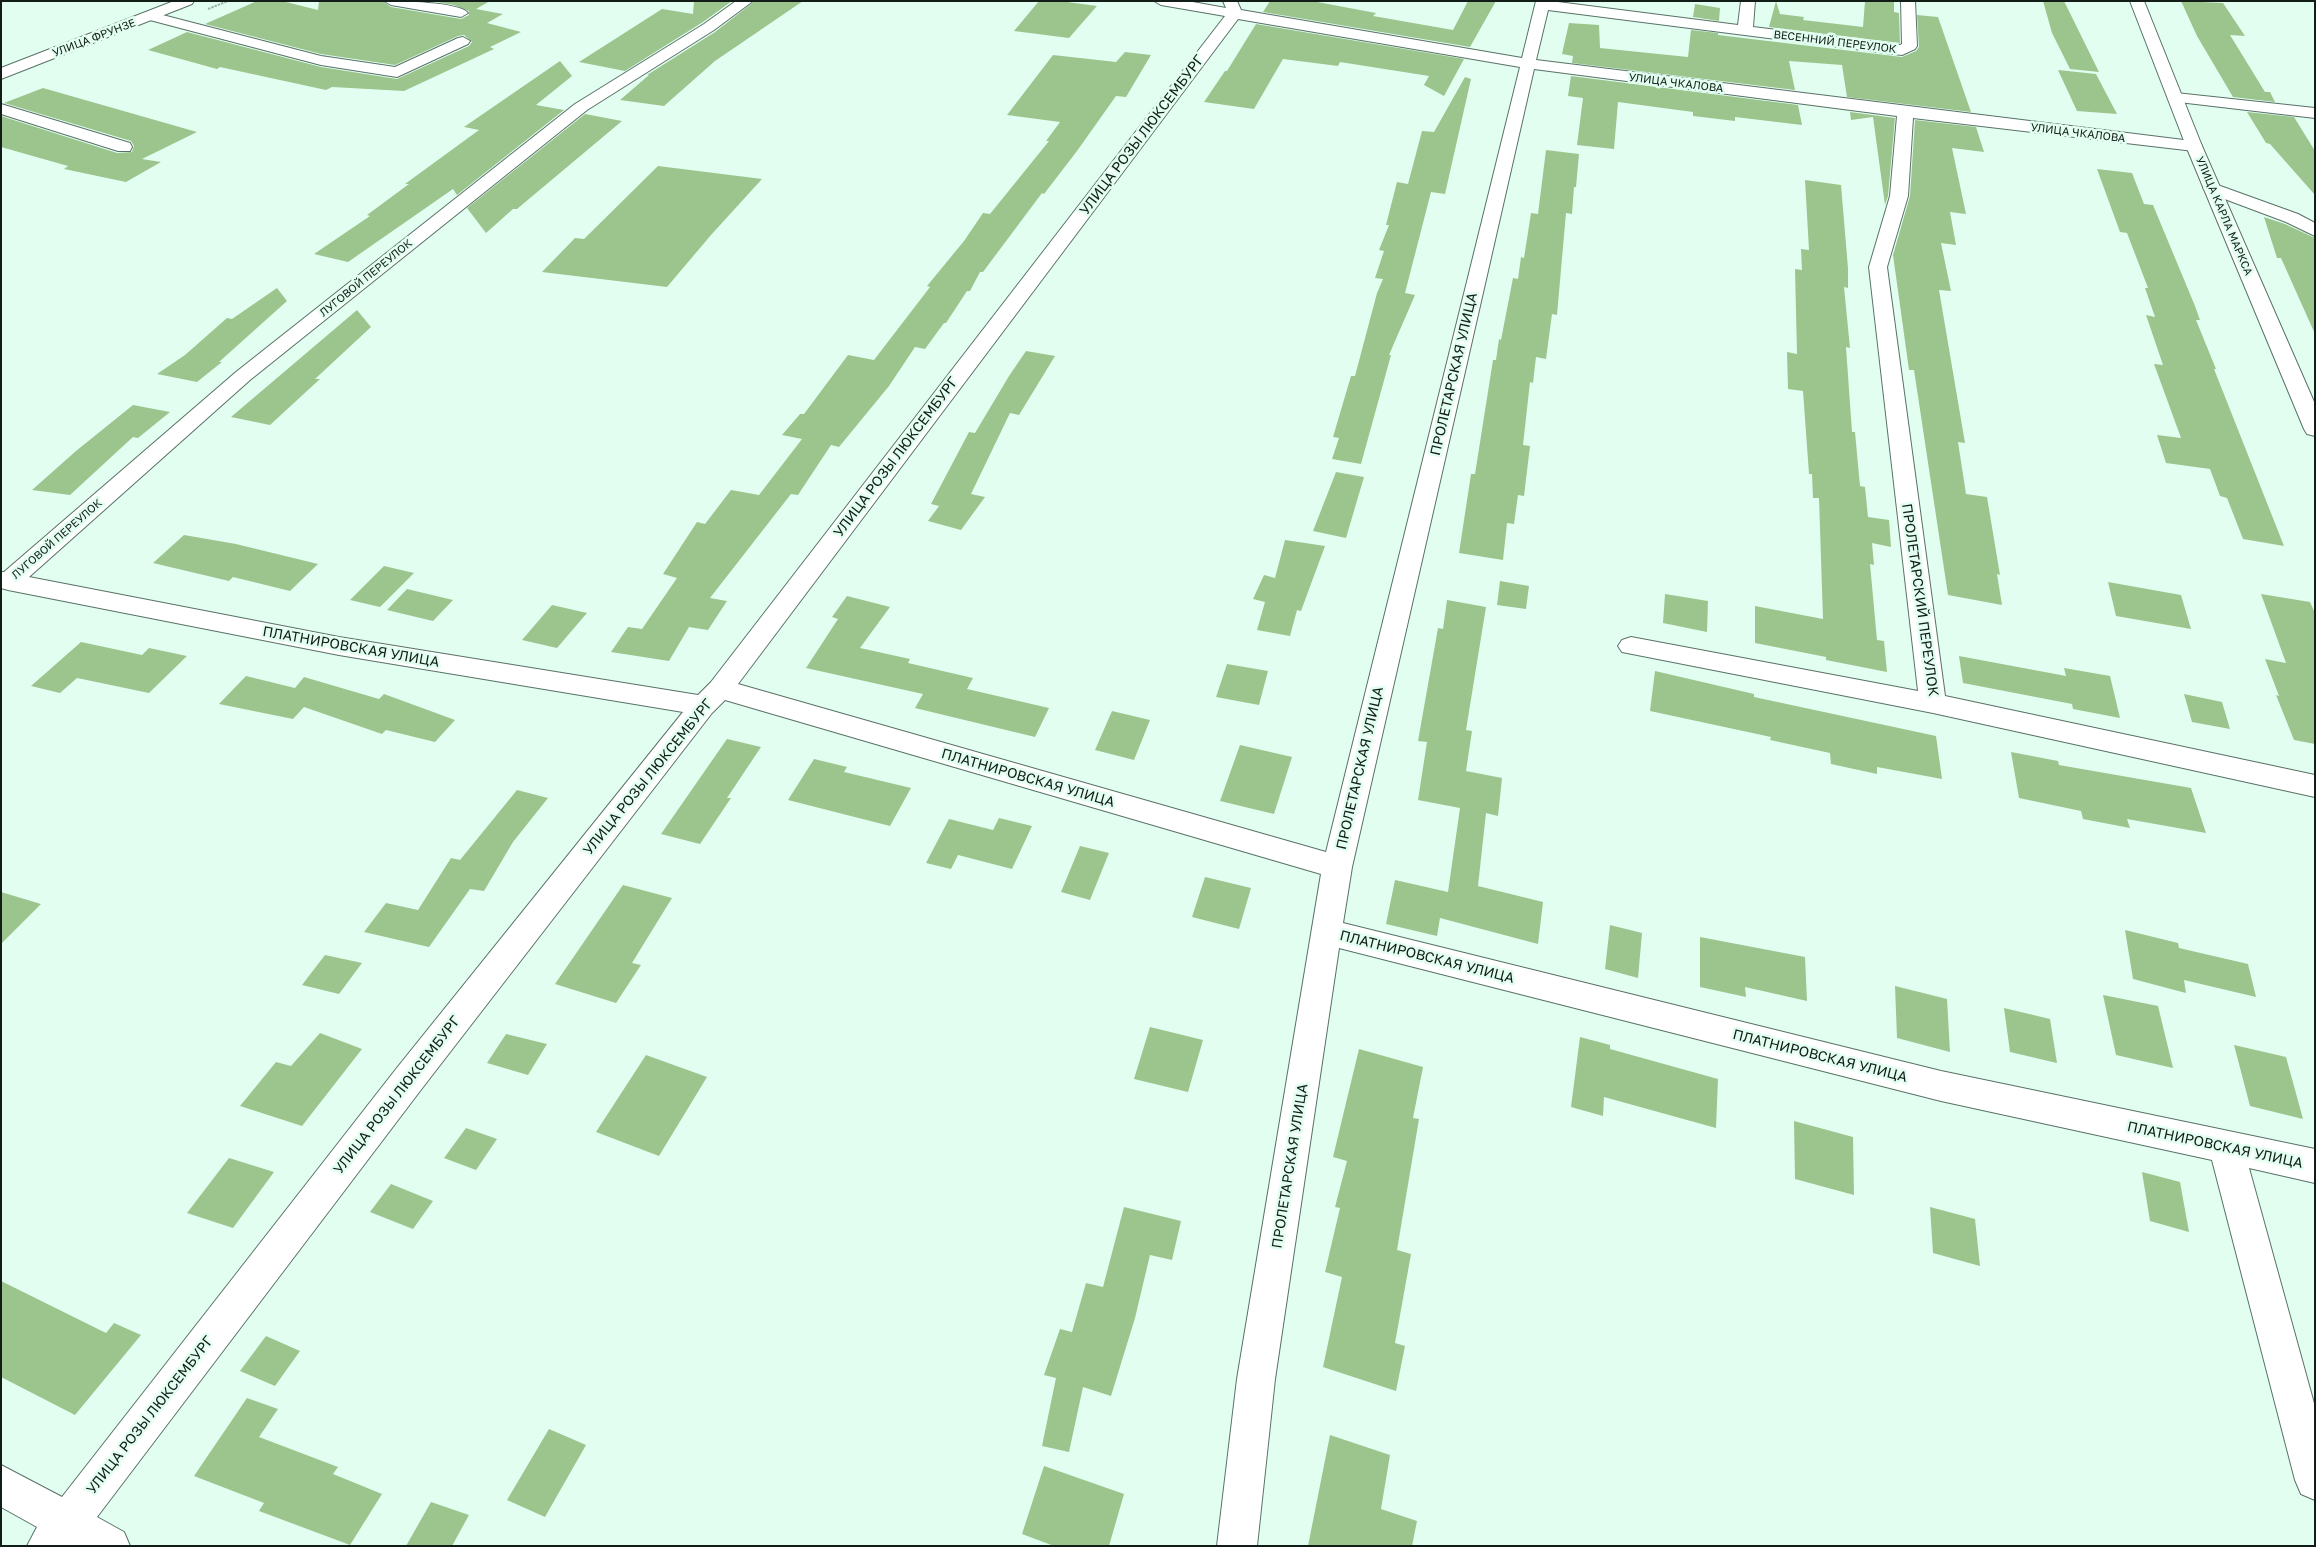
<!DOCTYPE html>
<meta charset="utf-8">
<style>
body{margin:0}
#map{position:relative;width:2316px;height:1547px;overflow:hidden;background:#e2fef1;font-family:"Golos Text",sans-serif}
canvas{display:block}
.frame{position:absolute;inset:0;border:2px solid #131d18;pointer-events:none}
</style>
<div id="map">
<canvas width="2316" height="1547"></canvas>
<div class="frame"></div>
</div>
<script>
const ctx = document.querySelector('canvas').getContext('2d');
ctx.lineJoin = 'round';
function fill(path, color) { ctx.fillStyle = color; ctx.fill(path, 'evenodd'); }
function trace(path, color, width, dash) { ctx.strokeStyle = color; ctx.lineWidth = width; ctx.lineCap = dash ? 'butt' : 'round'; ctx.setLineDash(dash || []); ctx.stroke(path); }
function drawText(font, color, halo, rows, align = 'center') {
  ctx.font = font + ' "Golos Text",sans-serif'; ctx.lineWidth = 5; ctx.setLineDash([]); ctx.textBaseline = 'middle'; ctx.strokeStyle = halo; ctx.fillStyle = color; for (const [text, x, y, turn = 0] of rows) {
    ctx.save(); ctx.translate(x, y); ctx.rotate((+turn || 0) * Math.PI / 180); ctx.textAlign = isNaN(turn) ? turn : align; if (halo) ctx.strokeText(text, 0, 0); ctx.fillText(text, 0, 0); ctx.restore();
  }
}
fill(new Path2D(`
 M 257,1 L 282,1 L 318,10 L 319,1 L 382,1 L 391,7 L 461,19 L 469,15 L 469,11 L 454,5 L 431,1 L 490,1 L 476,9 L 503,14 L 487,23 L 521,32 L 490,47 L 494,49 L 404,91 L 332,87 L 326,90 L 220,67 L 217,69 L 148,50 L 187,32 L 321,67 L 397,79 L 469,46 L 472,42 L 464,35 L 458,36 L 395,65 L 321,54 L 205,24 Z
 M 694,1 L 732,1 L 703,22 L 625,71 L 579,62 L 662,9 L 693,14 Z
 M 755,1 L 803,1 L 715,61 L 664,106 L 620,100 L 649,75 L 647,75 L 715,32 Z
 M 1039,1 L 1060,1 L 1097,6 L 1069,38 L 1014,31 Z
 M 1270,1 L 1312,1 L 1376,13 L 1373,16 L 1453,30 L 1468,1 L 1496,1 L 1470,47 L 1263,12 Z
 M 1776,1 L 1780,14 L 1804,17 L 1803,20 L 1863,27 L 1865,1 L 1894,1 L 1894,12 L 1899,13 L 1900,43 L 1769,27 Z
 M 2043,1 L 2064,1 L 2099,72 L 2070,69 L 2052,33 Z
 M 2181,1 L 2223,3 L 2245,36 L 2230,35 L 2265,92 L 2270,92 L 2275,102 L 2233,97 L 2197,36 Z
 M 1695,4 L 1720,8 L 1719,21 L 1693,17 Z
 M 1917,15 L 1938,17 L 1971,112 L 1847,97 L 1842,65 L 1789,61 L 1795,90 L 1572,63 L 1573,56 L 1562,54 L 1569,23 L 1599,25 L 1600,48 L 1688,57 L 1691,30 L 1718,33 L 1718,35 L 1902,57 L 1916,51 L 1919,47 Z
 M 1256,24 L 1464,59 L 1444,96 L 1424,85 L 1429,76 L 1340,62 L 1338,66 L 1283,59 L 1254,109 L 1204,102 L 1225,71 L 1227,71 Z
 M 1125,52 L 1151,55 L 1126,97 L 1116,96 L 1077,151 L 1044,194 L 1042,193 L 983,272 L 980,272 L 970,291 L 967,291 L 946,323 L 944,323 L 925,349 L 915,347 L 889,386 L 839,447 L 831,445 L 798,495 L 791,494 L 710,598 L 727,601 L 708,630 L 689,627 L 669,661 L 611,652 L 628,627 L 642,629 L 677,578 L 663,574 L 697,522 L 705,524 L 731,490 L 759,495 L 802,439 L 782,435 L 800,414 L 804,414 L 848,355 L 874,360 L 930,287 L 927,286 L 964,241 L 983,213 L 990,214 L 1049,141 L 1046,141 L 1060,122 L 1007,115 L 1053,55 L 1116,62 Z
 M 560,61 L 572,76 L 536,105 L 564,110 L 457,195 L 453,189 L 348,262 L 314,254 L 370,216 L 367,215 L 409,184 L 405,184 L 479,130 L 464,127 Z
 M 2058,70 L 2096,74 L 2117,114 L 2077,111 Z
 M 1571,76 L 1798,105 L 1802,125 L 1735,117 L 1735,121 L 1693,116 L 1693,112 L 1618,102 L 1614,149 L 1577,145 L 1583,98 L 1568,96 Z
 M 1465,77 L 1471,79 L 1445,194 L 1431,192 L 1405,293 L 1415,295 L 1389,355 L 1391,355 L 1361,464 L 1332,459 L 1339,438 L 1333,437 L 1351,376 L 1355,376 L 1377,293 L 1383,279 L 1375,278 L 1384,251 L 1379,250 L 1389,225 L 1386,225 L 1397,182 L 1408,184 L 1422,131 L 1434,132 Z
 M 43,88 L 197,132 L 142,159 L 161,162 L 126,182 L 64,169 L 68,166 L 1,147 L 1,116 L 117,153 L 132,152 L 134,146 L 131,141 L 4,103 Z
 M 1850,112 L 1895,118 L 1888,196 L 1885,205 L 1873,117 L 1851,120 Z
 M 2247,112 L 2294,117 L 2315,151 L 2315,195 L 2270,144 L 2266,143 Z
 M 585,114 L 622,121 L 517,209 L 513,209 L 486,233 L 467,208 Z
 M 1915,120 L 1976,127 L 1984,152 L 1952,148 L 1966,214 L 1950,212 L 1956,245 L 1941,243 L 1951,291 L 1939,290 L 1965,443 L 1958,442 L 1966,494 L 1987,497 L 2000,575 L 1997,574 L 2002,605 L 1948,595 L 1914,370 L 1909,370 L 1893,255 L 1910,196 Z
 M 1546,150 L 1579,154 L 1576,187 L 1574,187 L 1572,214 L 1566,213 L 1557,315 L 1552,314 L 1546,359 L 1536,357 L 1533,383 L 1530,382 L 1523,445 L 1530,446 L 1524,496 L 1518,495 L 1514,524 L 1507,523 L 1503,560 L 1459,553 L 1471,474 L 1475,474 L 1493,360 L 1496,360 L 1499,339 L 1501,340 L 1513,278 L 1518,279 L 1521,257 L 1524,258 L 1531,213 L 1538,214 Z
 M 658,166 L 762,179 L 711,235 L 667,287 L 542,272 L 575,238 L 584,239 Z
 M 2097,169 L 2132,173 L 2144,204 L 2153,205 L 2195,306 L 2200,320 L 2196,320 L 2216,369 L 2214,369 L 2284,546 L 2243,539 L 2227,498 L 2220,496 L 2210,469 L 2166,463 L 2157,435 L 2181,438 L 2154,364 L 2163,365 L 2146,315 L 2155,317 L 2145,288 L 2148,288 L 2127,233 L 2120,232 Z
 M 1805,180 L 1841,185 L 1848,268 L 1848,288 L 1844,287 L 1850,348 L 1846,347 L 1852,432 L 1855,432 L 1860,486 L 1865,487 L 1868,517 L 1889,520 L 1891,547 L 1872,543 L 1874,565 L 1870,564 L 1877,640 L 1884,641 L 1887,672 L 1826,660 L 1826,657 L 1755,643 L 1755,606 L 1823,619 L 1819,498 L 1813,498 L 1812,474 L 1809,474 L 1803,391 L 1788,389 L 1787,352 L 1797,354 L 1795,269 L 1802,270 L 1801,249 L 1809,250 Z
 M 2264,217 L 2285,224 L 2315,238 L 2315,334 L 2281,258 L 2277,258 Z
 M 277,288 L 287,301 L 219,362 L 222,362 L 197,382 L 157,374 L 185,355 L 227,318 L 232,319 Z
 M 357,310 L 371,327 L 315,379 L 320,379 L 270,425 L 231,417 Z
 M 1026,351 L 1055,356 L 1019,415 L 1010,413 L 971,494 L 985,497 L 961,530 L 928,521 L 939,506 L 931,504 L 969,432 L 975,433 L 1009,376 Z
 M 133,405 L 170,412 L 138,438 L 133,437 L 70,495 L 32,490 L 76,451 Z
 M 1336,472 L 1364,477 L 1346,538 L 1313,531 Z
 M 184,535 L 236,544 L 318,564 L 290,591 L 233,577 L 229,581 L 153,563 Z
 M 1285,540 L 1325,546 L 1301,611 L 1297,610 L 1290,636 L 1257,630 L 1265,602 L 1253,599 L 1264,575 L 1275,578 Z
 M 384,566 L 414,573 L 380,607 L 350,600 Z
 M 1500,581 L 1529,586 L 1526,609 L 1497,605 Z
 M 2108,582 L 2181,595 L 2191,629 L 2116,616 Z
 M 407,589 L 453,600 L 433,621 L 387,610 Z
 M 1665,594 L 1708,601 L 1707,632 L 1663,623 Z
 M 2261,594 L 2310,602 L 2315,613 L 2315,744 L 2294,740 L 2276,695 L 2279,696 L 2265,659 L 2286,663 Z
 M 847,596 L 890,607 L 860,648 L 910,659 L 908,663 L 973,678 L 967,689 L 1049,708 L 1035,737 L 915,708 L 923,694 L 806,668 L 838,619 L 832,617 Z
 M 1447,600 L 1486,607 L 1466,730 L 1472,731 L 1466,771 L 1502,778 L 1498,816 L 1486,813 L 1478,886 L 1543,902 L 1538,944 L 1440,918 L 1437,936 L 1386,924 L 1395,880 L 1448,892 L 1460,808 L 1418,800 L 1427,742 L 1418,741 L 1438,628 L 1443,629 Z
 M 552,605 L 587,613 L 557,648 L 522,640 Z
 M 81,642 L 142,655 L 149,648 L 187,656 L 149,693 L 77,678 L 60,693 L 31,686 Z
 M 1959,656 L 2066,676 L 2064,668 L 2110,676 L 2120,718 L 2073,709 L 2072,704 L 1963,683 Z
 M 1227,664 L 1268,671 L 1259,705 L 1216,697 Z
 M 1655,671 L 1754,694 L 1754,697 L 1936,736 L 1942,779 L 1877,767 L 1877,774 L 1831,764 L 1830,753 L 1770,740 L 1771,737 L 1650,711 Z
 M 246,676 L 295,688 L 304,677 L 379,699 L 384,694 L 455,720 L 435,742 L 386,730 L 382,734 L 304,707 L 293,719 L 219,704 Z
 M 2184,694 L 2222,702 L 2230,729 L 2192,722 Z
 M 1112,711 L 1150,720 L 1134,760 L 1095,750 Z
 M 727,739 L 761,747 L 727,798 L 731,798 L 700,844 L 661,834 Z
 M 1240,745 L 1292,757 L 1274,814 L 1220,801 Z
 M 2011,752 L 2058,761 L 2059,765 L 2191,788 L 2206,833 L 2127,819 L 2130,828 L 2083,819 L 2081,811 L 2019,798 Z
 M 814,759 L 847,767 L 844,772 L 911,788 L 890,826 L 788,800 Z
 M 517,790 L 548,798 L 513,842 L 484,891 L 470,889 L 429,947 L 364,932 L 386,903 L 418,910 L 451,858 L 460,860 Z
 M 999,818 L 1032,826 L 1012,869 L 958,855 L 951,869 L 926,863 L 949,819 L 993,830 Z
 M 1080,846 L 1109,853 L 1090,900 L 1061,892 Z
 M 1205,877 L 1251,888 L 1239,929 L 1192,917 Z
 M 623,885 L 672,898 L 632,963 L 641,965 L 616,1003 L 555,984 Z
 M 1,892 L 41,904 L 1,944 Z
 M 1610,925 L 1642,933 L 1638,978 L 1605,969 Z
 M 2125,930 L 2178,943 L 2179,948 L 2248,964 L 2256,997 L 2184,980 L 2186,993 L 2133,979 Z
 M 1700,937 L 1805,957 L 1807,1001 L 1745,987 L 1746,997 L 1700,987 Z
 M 325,955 L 362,963 L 339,994 L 302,985 Z
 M 1895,986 L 1947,999 L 1950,1052 L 1897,1038 Z
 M 2103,995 L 2158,1006 L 2173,1068 L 2116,1055 Z
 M 2004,1008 L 2050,1019 L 2057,1063 L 2010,1052 Z
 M 1150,1027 L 1203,1040 L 1188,1092 L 1134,1079 Z
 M 320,1033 L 362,1049 L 302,1126 L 240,1106 L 276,1062 L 291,1066 Z
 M 506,1034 L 547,1044 L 528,1075 L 487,1063 Z
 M 1580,1037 L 1610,1045 L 1610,1049 L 1718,1079 L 1716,1128 L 1604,1097 L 1603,1116 L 1571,1107 Z
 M 2234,1045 L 2286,1057 L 2303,1119 L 2250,1106 Z
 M 1359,1049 L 1423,1067 L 1413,1118 L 1419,1119 L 1397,1250 L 1411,1254 L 1395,1343 L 1405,1346 L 1396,1391 L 1323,1367 L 1342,1277 L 1325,1272 L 1340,1208 L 1335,1207 L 1347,1161 L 1333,1157 Z
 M 646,1055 L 707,1077 L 659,1156 L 596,1132 Z
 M 1794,1121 L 1853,1137 L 1854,1195 L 1795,1179 Z
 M 466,1128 L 497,1139 L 476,1170 L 444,1158 Z
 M 229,1158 L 274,1172 L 233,1228 L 187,1213 Z
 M 2142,1172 L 2180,1182 L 2189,1232 L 2150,1221 Z
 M 391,1184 L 433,1201 L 413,1229 L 370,1212 Z
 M 1124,1207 L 1181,1221 L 1172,1260 L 1150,1255 L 1135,1318 L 1111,1396 L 1083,1387 L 1069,1452 L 1042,1446 L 1056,1378 L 1044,1375 L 1060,1329 L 1072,1332 L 1086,1283 L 1103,1287 Z
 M 1930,1207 L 1975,1219 L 1980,1266 L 1933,1253 Z
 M 1,1281 L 106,1333 L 114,1323 L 141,1335 L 75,1415 L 1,1377 Z
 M 266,1336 L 300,1351 L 275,1386 L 240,1371 Z
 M 247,1398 L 278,1409 L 259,1437 L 338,1467 L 333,1474 L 382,1494 L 350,1545 L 259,1511 L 264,1503 L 194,1476 Z
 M 549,1429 L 586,1445 L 545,1517 L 507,1500 Z
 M 1330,1435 L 1390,1455 L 1381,1509 L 1417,1521 L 1412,1546 L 1308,1546 Z
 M 1044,1466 L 1124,1494 L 1109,1546 L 1054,1546 L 1022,1534 Z
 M 431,1502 L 469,1515 L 452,1546 L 406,1546 Z`), '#9cc58d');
const minor = new Path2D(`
 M 384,1 C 399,1 460,2 468,13 L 461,17 L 391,5 Z
 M 736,1 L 753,1 L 714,30 L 587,110 L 250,380 L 29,577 L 339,637 L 698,695 L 711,682 L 1225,16 L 1161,5 L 1154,1 L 1187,1 L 1226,8 L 1223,1 L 1237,1 L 1241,10 L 1522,58 L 1536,1 L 1550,1 L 1738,25 L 1741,1 L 1755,1 L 1753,27 L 1900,45 L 1902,44 L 1901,1 L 1915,1 L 1917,46 L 1915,49 L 1902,55 L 1548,10 L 1536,60 L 2200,142 L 2202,146 L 2200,150 L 2194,151 L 1913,118 L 1908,196 L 1887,267 L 1945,696 L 2315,775 L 2315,797 L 1933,713 L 1622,652 L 1618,646 L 1622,640 L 1631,637 L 1918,691 L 1869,267 L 1890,196 L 1897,116 L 1534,69 L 1352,867 L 1343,923 L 1941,1071 L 2315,1149 L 2315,1183 L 2249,1168 L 2315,1407 L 2315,1500 L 2301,1494 L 2295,1480 L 2212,1160 L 1941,1101 L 1339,948 L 1275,1379 L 1257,1546 L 1217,1546 L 1237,1379 L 1321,874 L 725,700 L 712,713 L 420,1091 L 97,1517 L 124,1532 L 130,1546 L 27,1546 L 37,1527 L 1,1507 L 1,1465 L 62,1497 L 396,1069 L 683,712 L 339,655 L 8,590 L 1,588 L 1,572 L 4,572 L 236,372 L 575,104 L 704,24 ZM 1238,19 L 1520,67 L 1326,852 L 738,684 Z
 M 151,12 L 321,56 L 395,67 L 458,38 L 463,37 L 470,41 L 468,44 L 397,77 L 321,65 L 146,19 L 144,16 L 146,13 Z
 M 2176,93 L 2315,108 L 2315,118 L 2170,101 L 2168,98 L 2170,95 Z
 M 1,104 L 130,143 L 132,147 L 130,151 L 118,151 L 1,114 Z
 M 2212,183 L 2298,214 L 2315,223 L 2315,236 L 2286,222 L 2206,192 L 2203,188 L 2206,184 Z`);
const major = new Path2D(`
 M 174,1 L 194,1 L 192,4 L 1,79 L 1,68 Z
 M 2130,1 L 2144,1 L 2202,146 L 2315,404 L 2315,436 L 2307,434 L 2304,429 L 2186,146 Z`);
trace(minor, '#597267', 2);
trace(major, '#597267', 2);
trace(new Path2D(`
 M 208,9 L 228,1`), '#9eb4a9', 2, [2.5, 1]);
fill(minor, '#fff');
fill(major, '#fff');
drawText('11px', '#131d18', '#e2fef1', [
 ["УЛИЦА ФРУНЗЕ",94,38,-21],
 ["ВЕСЕННИЙ ПЕРЕУЛОК",1835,42,7],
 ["УЛИЦА ЧКАЛОВА",1676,83,7],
 ["УЛИЦА ЧКАЛОВА",2078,133,7],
 ["УЛИЦА КАРЛА МАРКСА",2224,216,67],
 ["ЛУГОВОЙ ПЕРЕУЛОК",366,278,-39],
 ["ЛУГОВОЙ ПЕРЕУЛОК",57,539,-41]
]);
drawText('14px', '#131d18', '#e2fef1', [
 ["УЛИЦА РОЗЫ ЛЮКСЕМБУРГ",1142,135,-53],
 ["ПРОЛЕТАРСКАЯ УЛИЦА",1454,374,-77],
 ["УЛИЦА РОЗЫ ЛЮКСЕМБУРГ",896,457,-53],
 ["ПРОЛЕТАРСКИЙ ПЕРЕУЛОК",1920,600,82],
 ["ПЛАТНИРОВСКАЯ УЛИЦА",351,647,10],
 ["ПРОЛЕТАРСКАЯ УЛИЦА",1360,768,-77],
 ["УЛИЦА РОЗЫ ЛЮКСЕМБУРГ",648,777,-51],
 ["ПЛАТНИРОВСКАЯ УЛИЦА",1028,778,16],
 ["ПЛАТНИРОВСКАЯ УЛИЦА",1427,957,14],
 ["ПЛАТНИРОВСКАЯ УЛИЦА",1820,1056,14],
 ["УЛИЦА РОЗЫ ЛЮКСЕМБУРГ",397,1095,-52],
 ["ПЛАТНИРОВСКАЯ УЛИЦА",2215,1145,12],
 ["ПРОЛЕТАРСКАЯ УЛИЦА",1290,1166,-81],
 ["УЛИЦА РОЗЫ ЛЮКСЕМБУРГ",150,1415,-52]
]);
</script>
